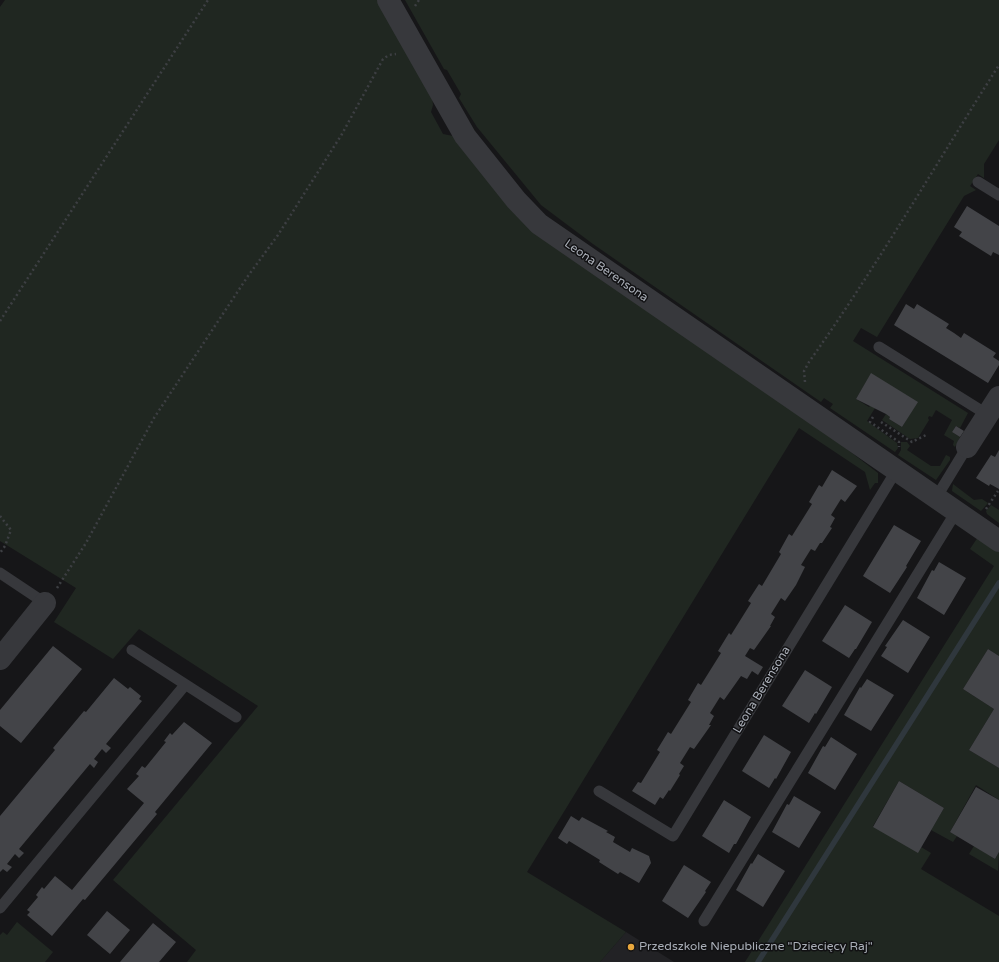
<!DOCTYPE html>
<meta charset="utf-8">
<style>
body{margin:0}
canvas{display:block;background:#161618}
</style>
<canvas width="999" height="962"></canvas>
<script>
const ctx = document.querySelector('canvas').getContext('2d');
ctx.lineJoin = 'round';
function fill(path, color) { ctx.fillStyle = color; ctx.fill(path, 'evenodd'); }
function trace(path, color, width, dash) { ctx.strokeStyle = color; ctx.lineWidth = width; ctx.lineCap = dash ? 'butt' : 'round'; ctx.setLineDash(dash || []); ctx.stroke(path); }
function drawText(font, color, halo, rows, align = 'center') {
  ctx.font = font + ' "Varela Round",sans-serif'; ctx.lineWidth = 3; ctx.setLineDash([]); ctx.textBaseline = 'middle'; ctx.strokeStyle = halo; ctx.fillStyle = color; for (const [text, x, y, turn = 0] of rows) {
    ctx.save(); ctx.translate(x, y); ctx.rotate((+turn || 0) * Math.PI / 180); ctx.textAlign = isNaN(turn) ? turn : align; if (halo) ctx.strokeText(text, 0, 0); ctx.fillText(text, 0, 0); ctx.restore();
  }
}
fill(new Path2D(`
 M 626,932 L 674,962 L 600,962 Z`), '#222225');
fill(new Path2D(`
 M 5,0 L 377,0 L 432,97 L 433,105 L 431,112 L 443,134 L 453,136 L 476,165 L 878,473 L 878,483 L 875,483 L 870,490 L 865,472 L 799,428 L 527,872 L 626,932 L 600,962 L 187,962 L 196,950 L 113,880 L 258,706 L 139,629 L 113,659 L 54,622 L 76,588 L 0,541 L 0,7 Z
 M 405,0 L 999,0 L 999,140 L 984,164 L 984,178 L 978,174 L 970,186 L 976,190 L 964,196 L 877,337 L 861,328 L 853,341 L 968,413 L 960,428 L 956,426 L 952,432 L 960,437 L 955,447 L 953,445 L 954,441 L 944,435 L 952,420 L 936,410 L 932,417 L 929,416 L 928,418 L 929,420 L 918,438 L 910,439 L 882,420 L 886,414 L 890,417 L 889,419 L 902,427 L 917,402 L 871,374 L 856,399 L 869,407 L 871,405 L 875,408 L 867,421 L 897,443 L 898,448 L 895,452 L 830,408 L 833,404 L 824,398 L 821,402 L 593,244 L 541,205 L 477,127 L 459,98 L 461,94 L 447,70 L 444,69 Z
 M 901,442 L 907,442 L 910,446 L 907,450 L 931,466 L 940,466 L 946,455 L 950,457 L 950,460 L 936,480 L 898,455 L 901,450 Z
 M 953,484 L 974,500 L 982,499 L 988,503 L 981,511 L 952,491 Z
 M 991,505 L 999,510 L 999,523 L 987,514 L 986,511 Z
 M 978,537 L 999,552 L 999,656 L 988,649 L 963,689 L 994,709 L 969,750 L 999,768 L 999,800 L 976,785 L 950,832 L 957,836 L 953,842 L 931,830 L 944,808 L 899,781 L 873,826 L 918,852 L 921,847 L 931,853 L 921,869 L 999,916 L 999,962 L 745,962 L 994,566 L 970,549 Z
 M 974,846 L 995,859 L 999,852 L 998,871 L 969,854 Z
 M 17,922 L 53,952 L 45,962 L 0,962 L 0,935 L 3,932 L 7,935 Z`), '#202721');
trace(new Path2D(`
 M 758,962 L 999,583`), '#2f373d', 5.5);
fill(new Path2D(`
 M 967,206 L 999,226 L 999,255 L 993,252 L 991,256 L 959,236 L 962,232 L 954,227 Z
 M 906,304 L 914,309 L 917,304 L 949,324 L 946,328 L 954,333 L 961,338 L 964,333 L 996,353 L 993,357 L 999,361 L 999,365 L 988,383 L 894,325 Z
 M 871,373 L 918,402 L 902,427 L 889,419 L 890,417 L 886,414 L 856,399 Z
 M 956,426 L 964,431 L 960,437 L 952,432 Z
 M 999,450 L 999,489 L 990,484 L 989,486 L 976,478 L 991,455 L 995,457 Z
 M 832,470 L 857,486 L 845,502 L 841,499 L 831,515 L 835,518 L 830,527 L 832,528 L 822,543 L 820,543 L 815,551 L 811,549 L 801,565 L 805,567 L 796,585 L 785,601 L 781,598 L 771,614 L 775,617 L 770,626 L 771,626 L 754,650 L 750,648 L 745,656 L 763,667 L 758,675 L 752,671 L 747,679 L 741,676 L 724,700 L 720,697 L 710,713 L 714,716 L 709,725 L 711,725 L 694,749 L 690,747 L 680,763 L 684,766 L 679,774 L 680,775 L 670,791 L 669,790 L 663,799 L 660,797 L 655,805 L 632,791 L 638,782 L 641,783 L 660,752 L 657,750 L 668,732 L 671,734 L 691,702 L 688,700 L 698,683 L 701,685 L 721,653 L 718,651 L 729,633 L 731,635 L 751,603 L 748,601 L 759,584 L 762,586 L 781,554 L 779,552 L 789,534 L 792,536 L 812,504 L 809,502 L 819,485 L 822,487 Z
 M 894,525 L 921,541 L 906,566 L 907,567 L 890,593 L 863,576 Z
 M 939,562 L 966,578 L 944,615 L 917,598 L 932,570 L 934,571 Z
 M 845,605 L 872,622 L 856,649 L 855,649 L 849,658 L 822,641 Z
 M 903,620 L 930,637 L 908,673 L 881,656 L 887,647 L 885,646 Z
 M 53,646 L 82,669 L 21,743 L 0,726 L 0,710 Z
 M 988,649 L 999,656 L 999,768 L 969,750 L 994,709 L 963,689 Z
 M 805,670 L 832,687 L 816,714 L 815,713 L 809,723 L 782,706 Z
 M 114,678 L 128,689 L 130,687 L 141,696 L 139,699 L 142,701 L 106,744 L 111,748 L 106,753 L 102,749 L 94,759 L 98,762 L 94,768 L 90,764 L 19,849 L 24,853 L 19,858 L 15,854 L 7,864 L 12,867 L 7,872 L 3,869 L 0,872 L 0,816 L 55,750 L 53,748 L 84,711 L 86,712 Z
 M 867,679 L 894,695 L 871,731 L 844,715 L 860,687 L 861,688 Z
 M 184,722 L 212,743 L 155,812 L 157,814 L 85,900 L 83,899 L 52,936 L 27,915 L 30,912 L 27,910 L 38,897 L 36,895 L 42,887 L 44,889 L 55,876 L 72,890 L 144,803 L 127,789 L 139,776 L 136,774 L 142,766 L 145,768 L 166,742 L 164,741 L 170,733 L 172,735 Z
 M 764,735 L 791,752 L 776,779 L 775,778 L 769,788 L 742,771 Z
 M 831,737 L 857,754 L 835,790 L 808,773 L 823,746 L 825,747 Z
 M 899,781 L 944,808 L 918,853 L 873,827 Z
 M 976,787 L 999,800 L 999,852 L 995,859 L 950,832 Z
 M 794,796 L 821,812 L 799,848 L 772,832 L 787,804 L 789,805 Z
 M 724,800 L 751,817 L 736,844 L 734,844 L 729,853 L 702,836 Z
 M 571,816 L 579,821 L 582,817 L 608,831 L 606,832 L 615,837 L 613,842 L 630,852 L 632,848 L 649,856 L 651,863 L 639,883 L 620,872 L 618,874 L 599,862 L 600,860 L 569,841 L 567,844 L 558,838 Z
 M 758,854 L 785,871 L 763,907 L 736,890 L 751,863 L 752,864 Z
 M 684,865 L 711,882 L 705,891 L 706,892 L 688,918 L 662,901 Z
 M 107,911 L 130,930 L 110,954 L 87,935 Z
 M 153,923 L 176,942 L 159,962 L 120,962 Z`), '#434448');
trace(new Path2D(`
 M 415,6 L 419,0
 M 0,321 L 208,0
 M 805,382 L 804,371 L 809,362 C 877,266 936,164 999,65
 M 873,417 L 870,422 L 899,442 L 899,447
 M 881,422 L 912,442 L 928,434
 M 986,509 L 998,491
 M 0,516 L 11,530 L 5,546 L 0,553
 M 57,588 L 86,543 L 154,418 L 248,276 L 278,235 L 342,134 L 383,59 L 389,55 L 396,54`), '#3d3f43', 2.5, [2, 3]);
trace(new Path2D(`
 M 978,182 L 999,195
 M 879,347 L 988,415
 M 936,498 L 967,447
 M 0,573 L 45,603
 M 132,650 L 236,717
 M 599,791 L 673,836 L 896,471
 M 0,908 L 185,685
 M 704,921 L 956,512`), '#37383c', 11);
trace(new Path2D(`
 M 388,0 L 465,136 L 516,200 L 539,224 L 999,541
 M 967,447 L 999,397
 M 0,659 L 45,603`), '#37383c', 22);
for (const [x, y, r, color] of [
 [631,947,4,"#e8a73d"]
]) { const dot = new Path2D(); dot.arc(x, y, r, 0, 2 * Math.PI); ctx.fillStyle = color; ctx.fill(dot); trace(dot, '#111113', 1.5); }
drawText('12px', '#a9aeb7', '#111113', [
 ["Leona Berensona",606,271,35],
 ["Leona Berensona",762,690,-59]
]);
drawText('12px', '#a9aeb7', '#111113', [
 ["Przedszkole Niepubliczne \"Dziecięcy Raj\"",639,947]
], 'left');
</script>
